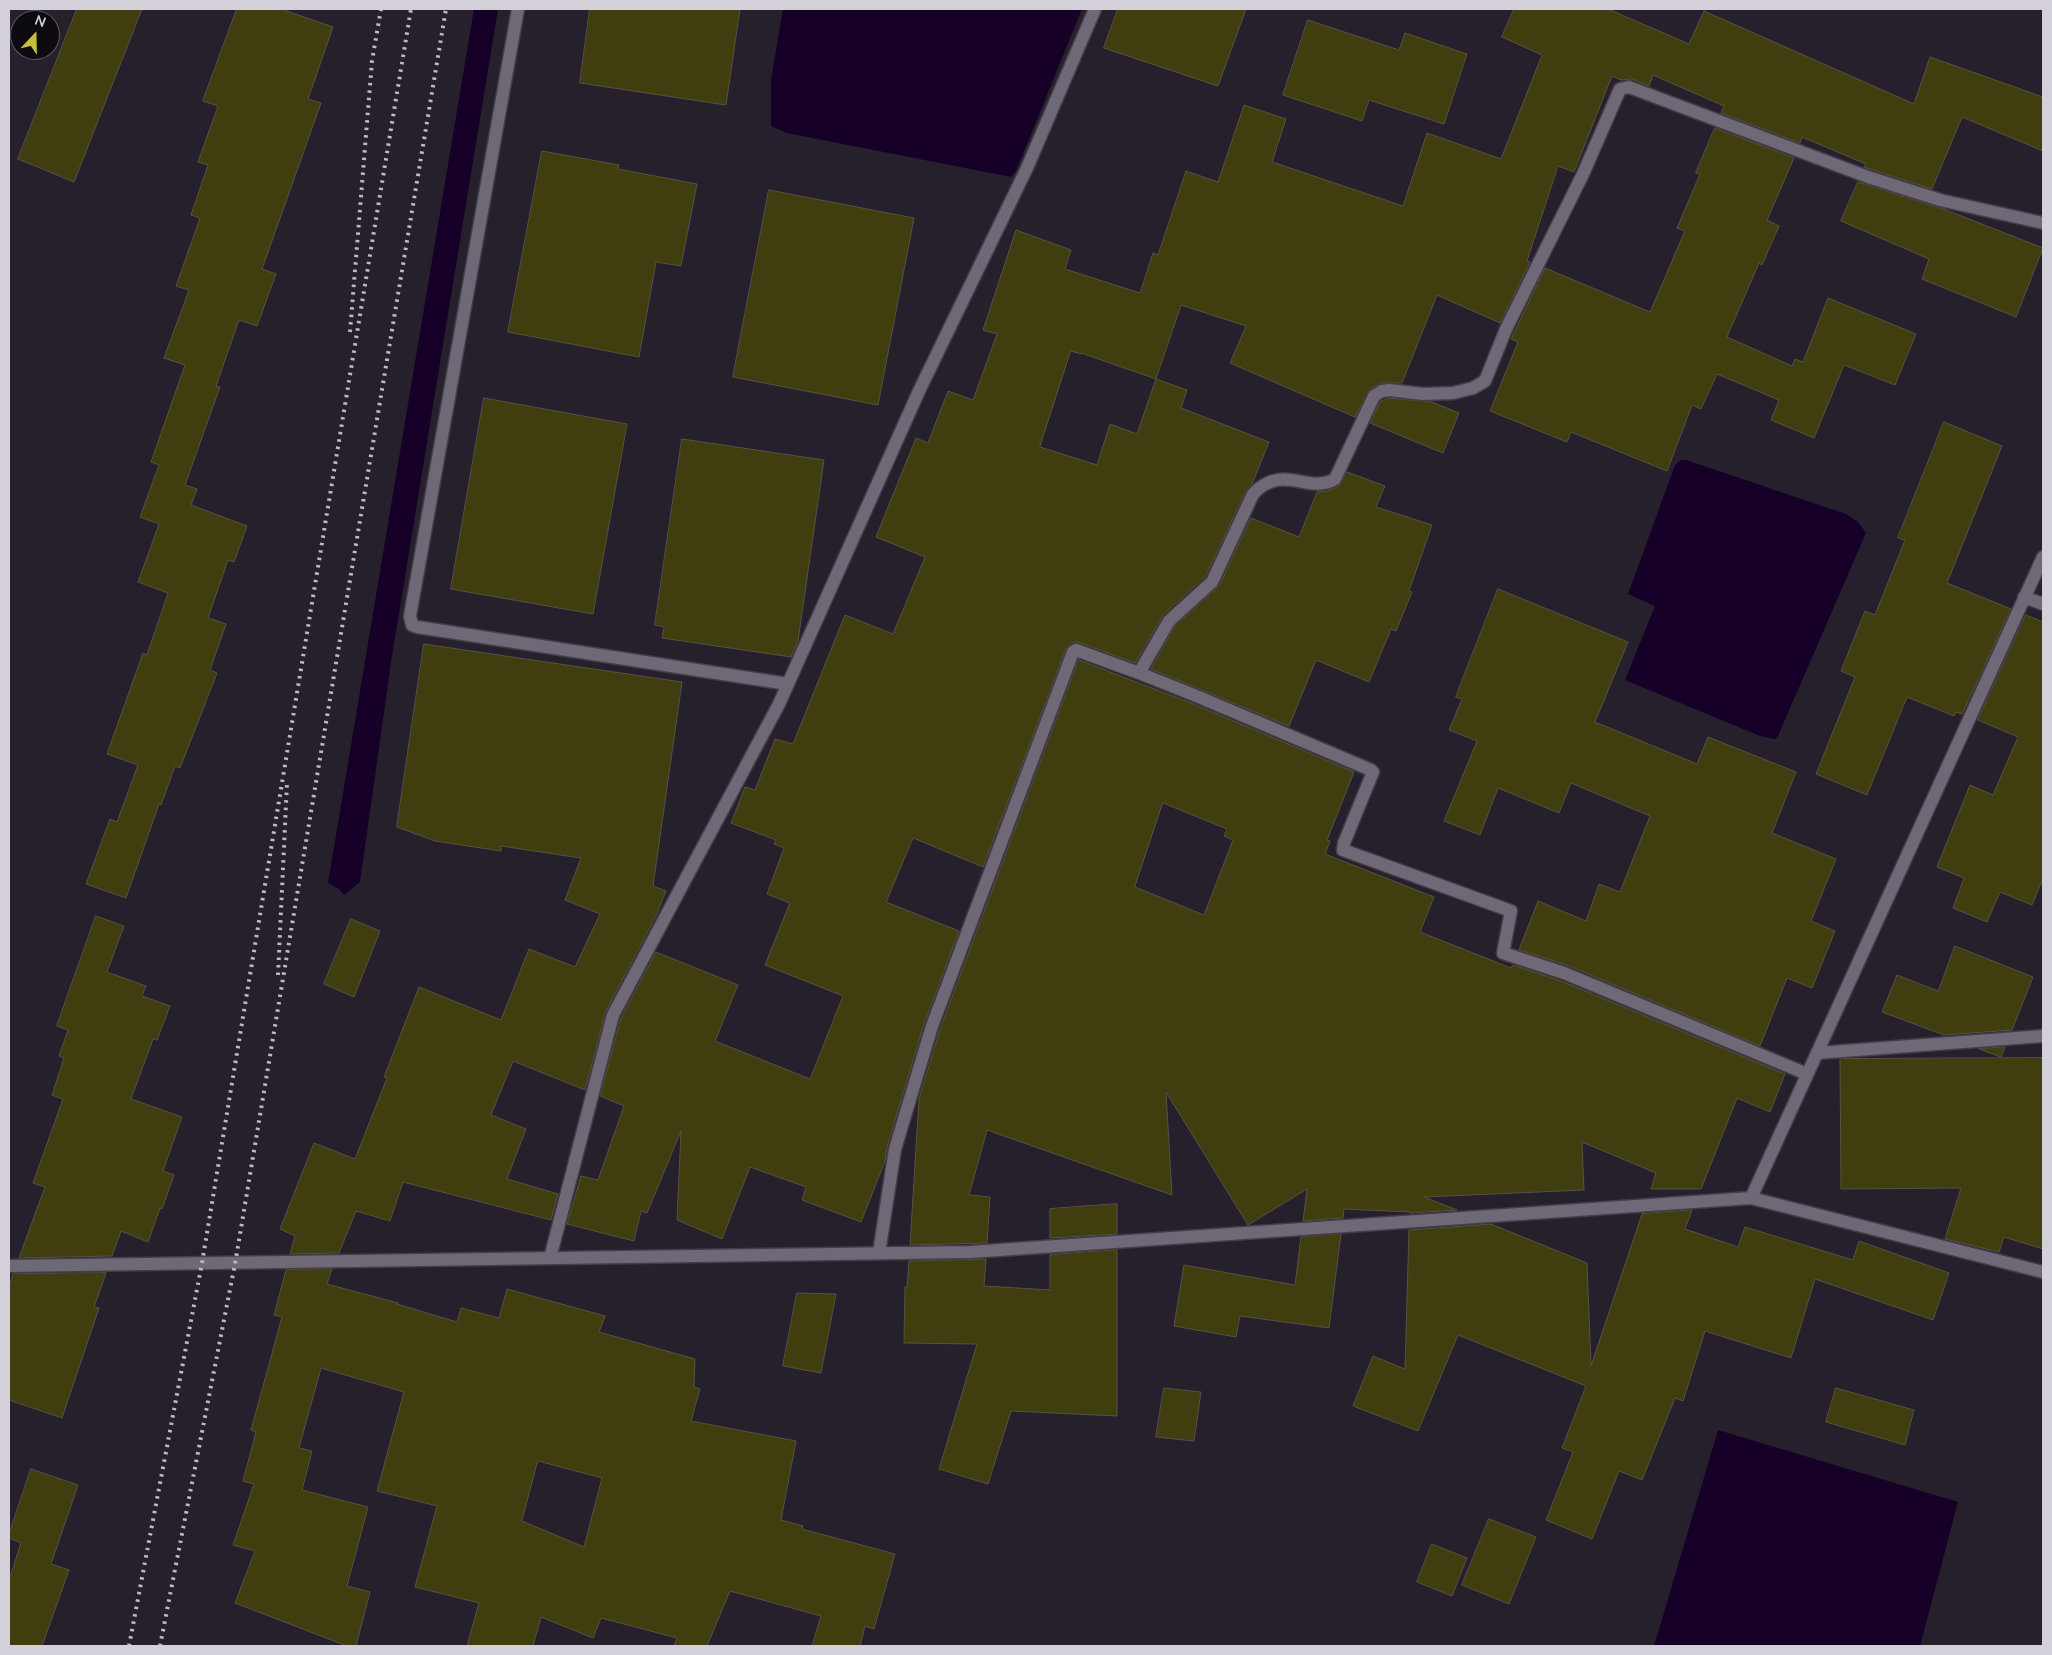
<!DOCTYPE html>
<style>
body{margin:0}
#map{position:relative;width:2052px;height:1655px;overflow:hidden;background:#26202c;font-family:"Nunito Sans",sans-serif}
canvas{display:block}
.frame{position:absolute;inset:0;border:10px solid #d4d0d9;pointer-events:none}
.north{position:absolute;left:10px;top:10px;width:50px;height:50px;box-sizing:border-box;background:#0d0b10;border:1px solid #5d5a60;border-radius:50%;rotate:21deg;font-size:14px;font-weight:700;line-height:20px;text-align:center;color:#d4d0d9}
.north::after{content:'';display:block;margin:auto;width:18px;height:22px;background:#c4bd3e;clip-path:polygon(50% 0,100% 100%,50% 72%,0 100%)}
</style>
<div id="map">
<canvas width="2052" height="1655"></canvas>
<div class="frame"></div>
<div class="north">N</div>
</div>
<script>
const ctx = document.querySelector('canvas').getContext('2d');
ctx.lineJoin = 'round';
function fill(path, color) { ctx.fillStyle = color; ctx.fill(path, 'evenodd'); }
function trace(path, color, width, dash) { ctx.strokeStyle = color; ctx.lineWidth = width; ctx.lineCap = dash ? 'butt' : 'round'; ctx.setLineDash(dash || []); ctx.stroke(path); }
fill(new Path2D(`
 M 474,9 L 498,9 L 392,656 L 360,882 L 344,895 L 339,889 L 328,883 Z
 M 783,9 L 1082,9 L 1016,171 L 1011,177 L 787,133 L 771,126 L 771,80 Z
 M 1681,460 L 1686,460 L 1846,514 L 1858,522 L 1866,533 L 1778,736 L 1775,739 L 1760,736 L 1625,680 L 1655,606 L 1628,594 L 1675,465 Z
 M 1718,1430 L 1958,1502 L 1920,1646 L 1654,1646 Z`), '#170028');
const building = new Path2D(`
 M 77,9 L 142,9 L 74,182 L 18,159 Z
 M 237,9 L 281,9 L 333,27 L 308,99 L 321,103 L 262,269 L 276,274 L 257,326 L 239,320 L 216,386 L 220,387 L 185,485 L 197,489 L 191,505 L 247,526 L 234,562 L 228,560 L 208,618 L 226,624 L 210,670 L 217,673 L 180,768 L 175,766 L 161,805 L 159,804 L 126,898 L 86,884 L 110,819 L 117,822 L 138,765 L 107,754 L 143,653 L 147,655 L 168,593 L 138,582 L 159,524 L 140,517 L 159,465 L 151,462 L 185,365 L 164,358 L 189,290 L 176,286 L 200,218 L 191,215 L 208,165 L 198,162 L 218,106 L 203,101 Z
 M 590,9 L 740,9 L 726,105 L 580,83 Z
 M 1118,9 L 1246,9 L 1218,86 L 1104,48 Z
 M 1514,9 L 1608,9 L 1689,44 L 1704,11 L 1914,104 L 1930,57 L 2043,97 L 2043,151 L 1962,117 L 1932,189 L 1864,167 L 1866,164 L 1802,137 L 1800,143 L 1721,113 L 1724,106 L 1653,75 L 1649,86 L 1632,79 L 1621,80 L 1612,76 L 1574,172 L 1558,166 L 1527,261 L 1530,262 L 1500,323 L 1437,295 L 1402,383 L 1381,383 L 1370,389 L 1355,417 L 1230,363 L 1246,326 L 1181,305 L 1156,379 L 1187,390 L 1181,408 L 1269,442 L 1252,484 L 1246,491 L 1205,577 L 1163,615 L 1135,663 L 1078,642 L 1071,643 L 1066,649 L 983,867 L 913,838 L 886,902 L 959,931 L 924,1024 L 887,1147 L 885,1161 L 861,1222 L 802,1200 L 806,1187 L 750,1167 L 722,1239 L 677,1220 L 681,1131 L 647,1213 L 641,1211 L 634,1241 L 567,1224 L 581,1176 L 598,1180 L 624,1106 L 600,1096 L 621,1018 L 656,952 L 738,985 L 715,1041 L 810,1079 L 843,996 L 765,965 L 790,903 L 767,894 L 784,848 L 774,844 L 776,840 L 731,823 L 745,787 L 755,790 L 775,739 L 793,744 L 845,615 L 893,634 L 925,557 L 876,537 L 916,438 L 928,443 L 948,391 L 973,400 L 997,334 L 983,330 L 1016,230 L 1071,250 L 1065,269 L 1140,293 L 1153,253 L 1158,255 L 1186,171 L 1218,182 L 1244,105 L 1286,119 L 1272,162 L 1403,206 L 1427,133 L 1501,159 L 1542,55 L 1502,37 ZM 1071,351 L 1081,354 L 1081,353 L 1156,379 L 1137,434 L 1110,424 L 1097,465 L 1040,447 Z
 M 1308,20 L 1399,50 L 1405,33 L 1467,54 L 1444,124 L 1369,100 L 1362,121 L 1283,95 Z
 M 1715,128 L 1794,158 L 1767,220 L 1779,226 L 1762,265 L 1759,263 L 1727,337 L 1792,366 L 1795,359 L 1803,362 L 1828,298 L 1916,334 L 1895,385 L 1844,365 L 1814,438 L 1771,420 L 1779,400 L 1717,374 L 1701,409 L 1692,405 L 1667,471 L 1571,432 L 1567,442 L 1490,411 L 1518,342 L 1511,339 L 1545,268 L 1650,312 L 1685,231 L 1677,228 L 1700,174 L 1696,173 Z
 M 542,151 L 619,165 L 618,169 L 697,184 L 681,266 L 656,262 L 639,357 L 508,332 Z
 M 1858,182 L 1946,210 L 2043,248 L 2016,317 L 1922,279 L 1929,259 L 1841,221 Z
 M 769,190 L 914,218 L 878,405 L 733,377 Z
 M 484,398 L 627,424 L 593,614 L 451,589 Z
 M 1389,398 L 1432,402 L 1459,413 L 1443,453 L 1370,423 L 1380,402 Z
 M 1944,422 L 2002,446 L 1947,583 L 2011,609 L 1962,714 L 1956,712 L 1954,716 L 1907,697 L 1867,795 L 1816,774 L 1855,677 L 1841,671 L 1865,611 L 1875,615 L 1905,540 L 1898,538 Z
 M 682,439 L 824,460 L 798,641 L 791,657 L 662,638 L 664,627 L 655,625 Z
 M 1347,472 L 1385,486 L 1376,507 L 1432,525 L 1409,591 L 1412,592 L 1396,631 L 1391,629 L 1369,682 L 1316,660 L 1289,726 L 1151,669 L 1175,626 L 1219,586 L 1251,518 L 1299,537 L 1317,492 L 1328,491 L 1339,486 Z
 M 1498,589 L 1628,642 L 1595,722 L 1697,764 L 1708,737 L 1796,772 L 1772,833 L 1836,859 L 1811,921 L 1835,931 L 1812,988 L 1787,978 L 1760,1046 L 1567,965 L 1519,950 L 1538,901 L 1586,921 L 1599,884 L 1620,892 L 1650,816 L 1571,783 L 1559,813 L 1498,788 L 1480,835 L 1444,821 L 1477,741 L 1449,730 L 1462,699 L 1456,697 Z
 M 2026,615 L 2043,622 L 2043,878 L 2032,905 L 2000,892 L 1987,922 L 1953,908 L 1964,878 L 1937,867 L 1970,785 L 1993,795 L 2018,737 L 1978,720 Z
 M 424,644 L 682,682 L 653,886 L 666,891 L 656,916 L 606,1011 L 585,1090 L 513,1061 L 491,1115 L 526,1129 L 507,1179 L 558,1194 L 551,1220 L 403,1182 L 390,1221 L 356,1211 L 339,1253 L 290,1254 L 295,1236 L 280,1229 L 314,1143 L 355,1159 L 387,1078 L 384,1077 L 419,987 L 501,1020 L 529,949 L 575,967 L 600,914 L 565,900 L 581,858 L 501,846 L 501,851 L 435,841 L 397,827 Z
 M 1079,660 L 1191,703 L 1354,772 L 1327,840 L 1330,841 L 1325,854 L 1434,897 L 1420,932 L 1511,968 L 1513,965 L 1561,981 L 1785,1074 L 1770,1112 L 1737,1098 L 1701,1189 L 1651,1189 L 1656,1173 L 1582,1142 L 1584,1190 L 1424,1197 L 1457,1210 L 1410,1213 L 1410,1212 L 1344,1209 L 1343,1218 L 1303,1221 L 1307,1189 L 1248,1225 L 1166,1092 L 1172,1195 L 987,1130 L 969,1195 L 990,1197 L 987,1243 L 910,1245 L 919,1099 L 940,1029 ZM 1163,803 L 1227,829 L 1224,836 L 1233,840 L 1204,915 L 1135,887 Z
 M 96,916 L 124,926 L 107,972 L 146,986 L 142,996 L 170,1006 L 157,1040 L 153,1039 L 131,1099 L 182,1117 L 163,1171 L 174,1175 L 162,1209 L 160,1208 L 148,1242 L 121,1231 L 112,1256 L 19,1258 L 45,1187 L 33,1183 L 63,1099 L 52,1095 L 64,1058 L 59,1056 L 68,1030 L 57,1026 Z
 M 351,919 L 380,931 L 354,997 L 324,984 Z
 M 1955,946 L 2033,977 L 2012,1030 L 1944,1035 L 1882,1012 L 1897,975 L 1938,991 Z
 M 2005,1047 L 2001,1057 L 1979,1049 Z
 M 2043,1058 L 2043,1249 L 2004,1237 L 1999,1252 L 1945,1239 L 1961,1188 L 1841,1189 L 1840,1059 Z
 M 1117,1204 L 1117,1234 L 1050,1238 L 1050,1209 Z
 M 1692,1210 L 1685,1229 L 1738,1247 L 1745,1227 L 1853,1260 L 1859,1241 L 1949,1273 L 1933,1320 L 1815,1279 L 1791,1358 L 1705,1331 L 1683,1401 L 1675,1398 L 1642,1480 L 1619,1471 L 1592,1539 L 1546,1520 L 1573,1452 L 1562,1448 L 1586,1386 L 1458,1335 L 1418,1431 L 1353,1406 L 1373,1356 L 1405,1369 L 1409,1230 L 1491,1224 L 1587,1263 L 1591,1366 L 1642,1214 Z
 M 1341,1234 L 1329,1328 L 1240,1316 L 1236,1337 L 1174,1326 L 1184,1265 L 1295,1285 L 1301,1237 Z
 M 1117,1250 L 1117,1416 L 1011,1411 L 988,1484 L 939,1469 L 977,1344 L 904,1343 L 905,1287 L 907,1287 L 909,1261 L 986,1259 L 984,1286 L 1050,1290 L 1050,1255 Z
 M 332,1269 L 327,1284 L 398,1303 L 397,1304 L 457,1322 L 461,1308 L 499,1318 L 507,1289 L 605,1316 L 599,1332 L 695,1359 L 694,1387 L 700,1389 L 691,1421 L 796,1441 L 781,1520 L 803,1526 L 802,1529 L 895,1554 L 874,1629 L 865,1626 L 860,1646 L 812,1646 L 821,1616 L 730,1591 L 707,1646 L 674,1646 L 677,1638 L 601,1618 L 593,1638 L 541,1617 L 533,1646 L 467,1646 L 479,1603 L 415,1587 L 437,1506 L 377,1491 L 404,1392 L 321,1368 L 299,1448 L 312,1451 L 302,1490 L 368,1507 L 347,1586 L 370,1592 L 356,1646 L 347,1646 L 235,1603 L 255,1551 L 233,1545 L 254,1484 L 243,1481 L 256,1432 L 251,1430 L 282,1317 L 274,1315 L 286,1270 ZM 538,1461 L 602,1478 L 584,1547 L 522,1521 Z
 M 106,1273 L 94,1307 L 99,1308 L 62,1418 L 9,1400 L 9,1287 L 13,1274 Z
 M 797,1293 L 836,1294 L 821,1373 L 783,1366 Z
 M 1164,1388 L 1201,1392 L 1194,1441 L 1156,1437 Z
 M 1836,1388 L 1914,1410 L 1905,1445 L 1826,1422 Z
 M 31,1469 L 78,1485 L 51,1564 L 69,1570 L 42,1646 L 9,1646 L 9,1580 L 21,1543 L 9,1538 L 9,1534 Z
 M 1489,1519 L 1536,1537 L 1509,1604 L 1462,1585 Z
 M 1432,1544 L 1467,1558 L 1452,1596 L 1417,1582 Z`);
fill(building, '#403d0f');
trace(building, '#545344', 1);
const street = new Path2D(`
 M 518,9 L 410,616 L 412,625 L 417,627 L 788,684
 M 2024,597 L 2043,604
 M 1139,673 L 1194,695 L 1371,770 L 1373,772 L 1344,843 L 1343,850 L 1511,911 L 1503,953 L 1564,973 L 1807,1074
 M 1817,1053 L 2043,1036
 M 1751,1198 L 2043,1272
 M 879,1253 L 895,1149 L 932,1026 L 1073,652 L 1076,650 L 1139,673 L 1169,621 L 1212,582 L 1253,494 C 1283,462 1308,495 1335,479 L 1374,396 L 1382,391 L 1389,390 L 1423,394 L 1453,393 L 1473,388 L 1485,381 L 1506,329 L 1583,174 L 1620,89 L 1629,87 L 1868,177 L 1940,200 L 2043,223
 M 550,1258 L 613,1015 L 779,704 L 919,391 L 1027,168 L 1095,9
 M 9,1266 L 970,1252 L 1751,1198 L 2043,557`);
trace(street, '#423d47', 15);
trace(street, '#6f6876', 12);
trace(new Path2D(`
 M 350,332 L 372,61 L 381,9
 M 278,975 L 287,783
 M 129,1646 L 202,1263 L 411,9
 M 160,1646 L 235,1264 L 446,9`), '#bebac3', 4, [2.5, 5]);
</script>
